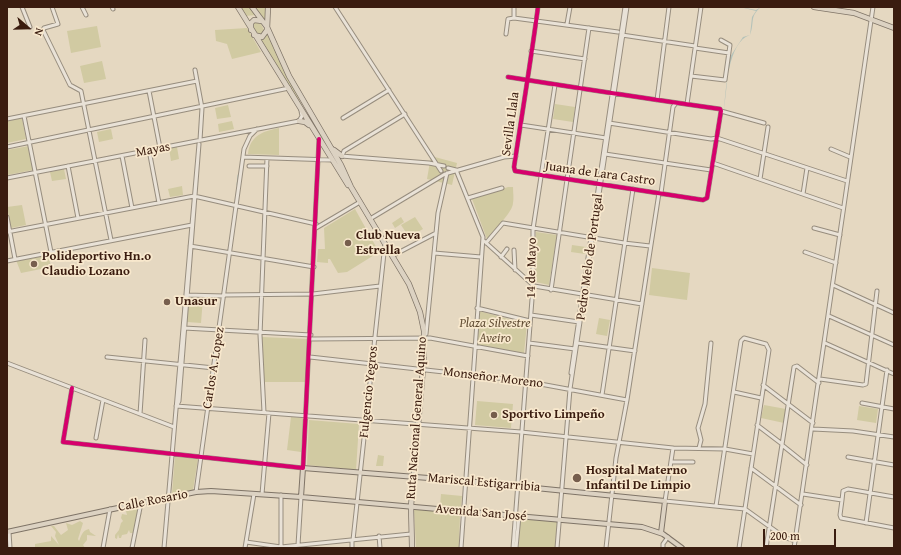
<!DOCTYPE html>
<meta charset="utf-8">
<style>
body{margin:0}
#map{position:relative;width:901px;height:555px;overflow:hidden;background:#e5d8c1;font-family:"Gentium Book Plus",serif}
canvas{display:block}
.frame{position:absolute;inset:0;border:8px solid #3a1c0f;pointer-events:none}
.north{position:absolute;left:8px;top:8px;width:40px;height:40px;-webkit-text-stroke:3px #f8e8cd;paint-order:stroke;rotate:110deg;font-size:11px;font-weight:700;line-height:16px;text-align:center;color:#3a1c0f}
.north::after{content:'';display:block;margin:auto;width:14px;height:18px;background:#3a1c0f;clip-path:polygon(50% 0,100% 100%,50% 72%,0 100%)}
.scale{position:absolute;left:763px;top:529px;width:73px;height:18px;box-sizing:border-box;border:2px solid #3a1c0f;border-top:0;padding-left:5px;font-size:12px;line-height:14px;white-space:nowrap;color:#3a1c0f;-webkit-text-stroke:3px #f8e8cd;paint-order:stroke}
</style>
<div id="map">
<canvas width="901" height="555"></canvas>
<div class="frame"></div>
<div class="north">N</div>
<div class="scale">200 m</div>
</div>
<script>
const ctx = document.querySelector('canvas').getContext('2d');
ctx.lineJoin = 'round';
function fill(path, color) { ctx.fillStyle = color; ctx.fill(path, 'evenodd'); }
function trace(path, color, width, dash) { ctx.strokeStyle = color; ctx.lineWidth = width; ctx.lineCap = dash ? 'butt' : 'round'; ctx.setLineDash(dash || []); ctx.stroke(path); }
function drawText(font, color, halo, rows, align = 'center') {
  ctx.font = font + ' "Gentium Book Plus",serif'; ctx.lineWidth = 3.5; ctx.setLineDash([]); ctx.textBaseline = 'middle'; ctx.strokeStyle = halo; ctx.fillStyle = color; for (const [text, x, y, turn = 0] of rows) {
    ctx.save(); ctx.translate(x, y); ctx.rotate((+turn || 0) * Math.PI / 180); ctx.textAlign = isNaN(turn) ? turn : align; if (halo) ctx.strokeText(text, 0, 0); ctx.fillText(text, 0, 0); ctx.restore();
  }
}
fill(new Path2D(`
 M 240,7 L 250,7 L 256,15 L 245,16 Z
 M 255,7 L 267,7 L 265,19 L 264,19 Z
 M 254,22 L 261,24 L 264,30 L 262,34 L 257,34 L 253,27 Z
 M 97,26 L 101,47 L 71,53 L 67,31 Z
 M 247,28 L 261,52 L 232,59 L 227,44 L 216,41 L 215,30 Z
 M 268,34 L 304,110 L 259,39 Z
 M 102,61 L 106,79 L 84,83 L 80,66 Z
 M 555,104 L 575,107 L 573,122 L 553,119 Z
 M 228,105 L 231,117 L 217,119 L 215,108 Z
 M 22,118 L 26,139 L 7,143 L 7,121 Z
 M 232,121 L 234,129 L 219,132 L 218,124 Z
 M 279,128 L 279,155 L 248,154 C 250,135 264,131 279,128 Z
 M 111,129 L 113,139 L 99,142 L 97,132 Z
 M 29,146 L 33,170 L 7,175 L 7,150 Z
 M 177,147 L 179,159 L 171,161 L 169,148 Z
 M 431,156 L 457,163 L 452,185 L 427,179 Z
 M 64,169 L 66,179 L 52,181 L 50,172 Z
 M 182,186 L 183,195 L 170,197 L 168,189 Z
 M 508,187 L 513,187 C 513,193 514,198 513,203 C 513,212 493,231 487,239 L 472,199 Z
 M 22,205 L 26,225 L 11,228 L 7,207 Z
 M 355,209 L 379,252 L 347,272 L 338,273 L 330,259 L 328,259 L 328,263 L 317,262 L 318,249 L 325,249 L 324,228 Z
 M 401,217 L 404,222 L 395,228 L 392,223 Z
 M 415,217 L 423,229 L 409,237 L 401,225 Z
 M 536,232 L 557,235 L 549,285 L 536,282 Z
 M 572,245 L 586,247 L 585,254 L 571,252 Z
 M 48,254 L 51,267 L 21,273 L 16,260 Z
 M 652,268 L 690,273 L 687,300 L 649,295 Z
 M 189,297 L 203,298 L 201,323 L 187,322 Z
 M 479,311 L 527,324 L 524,353 L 477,345 Z
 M 599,318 L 610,320 L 607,336 L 596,334 Z
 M 262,337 L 308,339 L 307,382 L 264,382 Z
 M 477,401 L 513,404 L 511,428 L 475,425 Z
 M 764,405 L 786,409 L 784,423 L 761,418 Z
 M 859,406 L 878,409 L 876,423 L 857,420 Z
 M 291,417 L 304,418 L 301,452 L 287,450 Z
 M 309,420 L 359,424 L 356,470 L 307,465 Z
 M 378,455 L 384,456 L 383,466 L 376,466 Z
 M 175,456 L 198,459 L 193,490 L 172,493 Z
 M 441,494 L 462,496 L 461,507 L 440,506 Z
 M 142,505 L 142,510 L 140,511 L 142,514 L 138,517 L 139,525 L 137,533 L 130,533 L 129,530 L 127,534 L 122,535 L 121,538 L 119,538 L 118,534 L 117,539 L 115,538 L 115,535 L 119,530 L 121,523 L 123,521 L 121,518 L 122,514 L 127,515 L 126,511 L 129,510 L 129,508 L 133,507 L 135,509 Z
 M 414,509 L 460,514 L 459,548 L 416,548 Z
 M 520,519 L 557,522 L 555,548 L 518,548 Z
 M 80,521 L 83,523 L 78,539 L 79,541 C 81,537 82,530 89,529 L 90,532 L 96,536 L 87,535 L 87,540 L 83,545 L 85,548 L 35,548 L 35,544 L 51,541 L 51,536 L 59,545 L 55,536 L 56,532 L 51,526 L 54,526 L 61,535 L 68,530 L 66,523 L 72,525 Z`), '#d1caa2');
fill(new Path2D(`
 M 740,7 L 756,10 L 761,7 C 749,17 755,22 750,35 C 728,42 726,89 724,109 L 730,57 L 743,37 L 750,35 L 752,17 L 756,11 Z`), '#b4c2b9');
trace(new Path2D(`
 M 237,185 L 238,175
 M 50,264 L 52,267`), '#b4c2b9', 1);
const minor = new Path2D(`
 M 22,7 L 30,27
 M 52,7 L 58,24 L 44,28 L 43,30 L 70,85 L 81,91 L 111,240
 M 82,7 L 86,15
 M 112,7 L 113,9
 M 335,7 L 441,171
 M 514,18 L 514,7
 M 567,24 L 570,7
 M 506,34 L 508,19 L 514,18 L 618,32
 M 622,35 L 695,46
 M 695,48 L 729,53
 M 531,51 L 585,59
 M 195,70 L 202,108 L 200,140
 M 691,76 L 725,80 L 730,45 L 721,40
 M 508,77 C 578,88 649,99 720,109 L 721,111 L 707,198 L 703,200 L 515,171 L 514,167 C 522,114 531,60 538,7
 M 149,91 L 160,148
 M 657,100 L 669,7
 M 687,104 L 701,7
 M 721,111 L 764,123
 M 24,116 L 51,252
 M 343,118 L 389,90
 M 7,119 L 197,81
 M 609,123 L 711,139 L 717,138 L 847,181
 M 521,125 L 606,138
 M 7,147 L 289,88
 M 831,149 L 850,157
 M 149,150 L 159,203
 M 605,154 L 711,170
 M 122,156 L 132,208
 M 341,156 L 429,163 L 444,166
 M 342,156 L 344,151 L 405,114
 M 243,157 L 332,160
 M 713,163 L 843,208
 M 68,166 L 78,218
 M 249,166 L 267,166
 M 448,168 L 456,170 L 483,237 L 461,548
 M 448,173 L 504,157 L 516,156
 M 7,178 L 299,121 L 302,116 L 301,111
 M 760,179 L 768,127
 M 661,193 L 673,107 L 676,103
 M 803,194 L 807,168
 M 468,198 L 502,188
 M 7,217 L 15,259
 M 370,219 L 445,174
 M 316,228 L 360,202
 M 814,228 L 840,235
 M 7,232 L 194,196 L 316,224
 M 483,240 L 534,286 L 642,304
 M 486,243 L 503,223 L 624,243 L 650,246
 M 190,246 L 314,267
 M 514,250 L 515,270
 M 805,252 L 836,263
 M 434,253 L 481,257
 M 392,256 L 436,233
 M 501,257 L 507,249
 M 7,261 L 192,225
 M 833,285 L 894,313
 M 551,290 L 589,28
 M 186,295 L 224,296
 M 224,295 L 313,294 L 380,286
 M 477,308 L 530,321
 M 531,315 L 579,322
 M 829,316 L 894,345
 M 184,328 L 311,335
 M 426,334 L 438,213 L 447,173
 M 311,339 L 430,338 L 528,356
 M 529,343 L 575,349
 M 577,343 L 635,351
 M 825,343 L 894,374
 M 107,357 L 214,368
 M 310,357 L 524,381 L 627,400
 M 7,363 L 174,427
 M 571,373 L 625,7
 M 820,379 L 863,385 L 866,384 L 877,291
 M 763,385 L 813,423
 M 72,388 L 63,442 L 303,468 L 319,139
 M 734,392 L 761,398
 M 602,395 L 633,189
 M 862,403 L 894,409
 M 177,405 L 179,401 L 199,144
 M 176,406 L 521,432 L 673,448 L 725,449 L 753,454
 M 264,412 L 260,335 L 267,158
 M 140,414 L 145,340
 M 757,425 L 782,444
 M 813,429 L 853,431 L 894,437
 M 96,438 L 103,400
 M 782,445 L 807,465
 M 673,448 L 665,501 L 745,509 L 784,537 L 792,540 L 796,540
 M 699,448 L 701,440 L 698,428 L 705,404 L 711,343
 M 848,457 L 894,465
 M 671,462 L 693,462
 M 751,468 L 801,505
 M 196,492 L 244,149 L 250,136 L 257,129
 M 262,494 L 269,413
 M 803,494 L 842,500 L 843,491 L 848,489 L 894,497
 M 281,495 L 281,547
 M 842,500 L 840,515 L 841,518 L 894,528
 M 716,506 L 741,341 L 744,338 L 766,344 L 769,350 L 739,548
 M 866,523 L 887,370
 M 9,532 L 10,548
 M 379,536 L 380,548
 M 352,540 L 352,548
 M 353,540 L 385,244
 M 246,542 L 281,547 L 411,534
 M 298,545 L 301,497
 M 103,548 L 110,509
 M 132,548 L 141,503
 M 164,548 L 199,144
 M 245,548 L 254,494
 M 513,548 L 533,286 L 533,229 L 555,85
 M 516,548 L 519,516
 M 557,548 L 570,389 L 627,7
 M 606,548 L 616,458 L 627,400 L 659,193
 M 663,548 L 663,544 L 668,537
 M 766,548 L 794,367 L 797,366 L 819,383
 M 794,548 L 873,7`);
const major = new Path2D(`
 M 301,497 L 303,468 L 466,481 L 665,501 L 661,533
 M 7,532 L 113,509 L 196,492 L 211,491 L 301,497 L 642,527 L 663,534 L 682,548`);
const highway = new Path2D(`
 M 238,7 L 348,185
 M 252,7 L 267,27 L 289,76 L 341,165 L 351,187 L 409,284 L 420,312 L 424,331 L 424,357 L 411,506 L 412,548
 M 814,7 L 854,13 L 894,28
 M 251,30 L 251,23 L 254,20 L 262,21
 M 254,35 L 262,37 L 267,30 L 268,7
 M 299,121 L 305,122 L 309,125
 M 334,150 L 342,156`);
trace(minor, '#978d7e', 5);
trace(major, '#7f7467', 6);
trace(highway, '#7f7467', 6);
trace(minor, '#e9e2d7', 3);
trace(major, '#dcd2c2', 4);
trace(highway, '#dcd2c2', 4.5);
trace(new Path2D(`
 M 508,77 C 578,88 649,99 720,109 L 721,111 L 707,198 L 703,200 L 515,171 L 514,167 C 522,114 531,60 538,7
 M 72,388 L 63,442 L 303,468 L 319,139`), '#d6006c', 4);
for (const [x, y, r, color] of [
 [348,243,4,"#765e4d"],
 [34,264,4,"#765e4d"],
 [167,302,4,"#765e4d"],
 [494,415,4,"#765e4d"],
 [577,478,5,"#765e4d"]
]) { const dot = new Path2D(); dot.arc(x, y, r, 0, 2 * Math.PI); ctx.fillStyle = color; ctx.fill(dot); trace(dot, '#f8e8cd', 1.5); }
drawText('13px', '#3a1c0f', '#f8e8cd', [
 ["Sevilla Llala",511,124,-82],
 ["Mayas",153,150,-11],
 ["Juana de Lara Castro",600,174,8],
 ["Pedro Melo de Portugal",590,257,-82],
 ["14 de Mayo",532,268,-89],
 ["Carlos A. Lopez",214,368,-81],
 ["Monseñor Moreno",493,378,7],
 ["Fulgencio Yegros",369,392,-84],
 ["Ruta Nacional General Aquino",417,418,-86],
 ["Mariscal Estigarribia",484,483,5],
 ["Calle Rosario",153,501,-11],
 ["Avenida San José",481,513,5]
]);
drawText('bold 13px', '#3a1c0f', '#f8e8cd', [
 ["Club Nueva",356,236],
 ["Estrella",356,251],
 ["Polideportivo Hn.o",42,257],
 ["Claudio Lozano",42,272],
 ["Unasur",175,302],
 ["Sportivo Limpeño",502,415],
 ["Hospital Materno",586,471],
 ["Infantil De Limpio",586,486]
], 'left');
drawText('italic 13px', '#624d34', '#f8e8cd', [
 ["Plaza Silvestre",495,324],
 ["Aveiro",495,339]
]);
</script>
